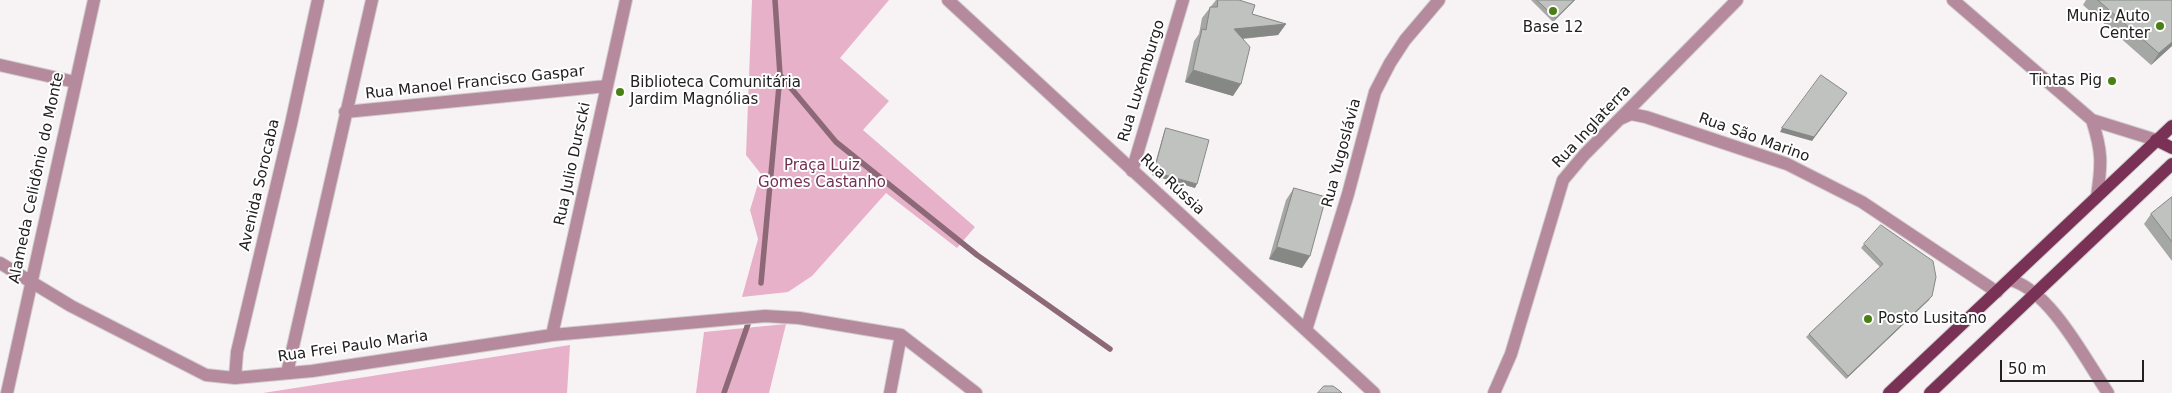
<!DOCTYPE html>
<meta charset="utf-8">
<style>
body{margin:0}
#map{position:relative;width:2172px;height:393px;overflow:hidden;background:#f7f3f4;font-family:"DejaVu Sans",sans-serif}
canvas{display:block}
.scale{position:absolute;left:2000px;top:360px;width:144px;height:22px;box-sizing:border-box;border:2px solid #222021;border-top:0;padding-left:6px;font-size:15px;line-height:18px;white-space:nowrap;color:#222021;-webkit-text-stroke:4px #fff;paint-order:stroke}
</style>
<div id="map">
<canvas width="2172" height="393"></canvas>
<div class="scale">50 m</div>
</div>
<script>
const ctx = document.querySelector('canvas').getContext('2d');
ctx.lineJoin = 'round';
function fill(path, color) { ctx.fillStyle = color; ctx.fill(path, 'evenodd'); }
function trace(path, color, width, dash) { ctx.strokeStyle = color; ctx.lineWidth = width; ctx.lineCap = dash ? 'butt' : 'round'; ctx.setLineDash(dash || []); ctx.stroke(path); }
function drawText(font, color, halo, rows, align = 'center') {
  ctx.font = font + ' "DejaVu Sans",sans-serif'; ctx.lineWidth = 4; ctx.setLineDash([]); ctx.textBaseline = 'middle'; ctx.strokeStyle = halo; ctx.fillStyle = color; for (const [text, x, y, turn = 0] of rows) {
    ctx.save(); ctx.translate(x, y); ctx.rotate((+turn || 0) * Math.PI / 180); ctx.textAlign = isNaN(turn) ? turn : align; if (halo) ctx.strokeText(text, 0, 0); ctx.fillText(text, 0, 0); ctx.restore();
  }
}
fill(new Path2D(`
 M 752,0 L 889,0 L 840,58 L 889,101 L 863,130 L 975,227 L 957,248 L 886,193 L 812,276 L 788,292 L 742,297 L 758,239 L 750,210 L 761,174 L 746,155 Z
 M 786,324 L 769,393 L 696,393 L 704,332 Z
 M 570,345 L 567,393 L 263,393 Z`), '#e7b1c9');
trace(new Path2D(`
 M 780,75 L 836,142 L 977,255 L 1110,349
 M 761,283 L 780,75 L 775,0
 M 724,393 L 748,324`), '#8d6978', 5.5);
const minor = new Path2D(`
 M 948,0 L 1374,393
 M 1953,0 L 2092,120 L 2156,140
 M 0,65 L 75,82
 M 345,112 L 607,86
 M 1620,119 L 1631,114 L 1646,117 L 1787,164 L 1862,202 L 1997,292
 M 2092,120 C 2102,151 2102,163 2097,196
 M 1132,171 L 1183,0
 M 0,263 L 71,306 L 206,375 L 235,378 L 312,371 L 552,335 L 765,316 L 799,318 L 901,335 L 976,393
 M 2010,280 C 2050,290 2085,359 2108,393
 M 1306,330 L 1348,194 L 1375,92 L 1390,63 L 1405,40 L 1439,0
 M 552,335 L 626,0
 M 287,373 L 372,0
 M 235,378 L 237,352 L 291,124 L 318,0
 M 7,393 L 94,0
 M 890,393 L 901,335
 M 1494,393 L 1511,354 L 1563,180 L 1584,155 L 1737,0`);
const major = new Path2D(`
 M 2156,140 L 2172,148
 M 1889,393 L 2172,126
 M 1930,393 L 2172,164`);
trace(minor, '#d1cdce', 14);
trace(major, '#d1cdce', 14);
trace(minor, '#b58a9d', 12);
trace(major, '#793156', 12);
fill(new Path2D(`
 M 1216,0 L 1239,0 L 1252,14 L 1286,24 L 1278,35 L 1243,39 L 1233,96 L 1185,82 L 1194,41 L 1199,34 L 1202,18 Z
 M 1531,0 L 1575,0 L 1553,22 Z
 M 2086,0 L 2172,0 L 2172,46 L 2151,65 L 2083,5 Z
 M 1166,128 L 1195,188 L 1152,175 L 1164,132 Z
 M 1294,188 L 1310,256 L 1302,268 L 1269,259 L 1286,200 Z
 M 2172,197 L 2172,261 L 2144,224 L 2151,214 Z
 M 1864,244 L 1929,300 L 1846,379 L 1806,337 L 1809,334 L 1880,267 L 1861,248 Z`), '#a5a7a4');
fill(new Path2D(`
 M 1574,0 L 1575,0 L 1553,22 L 1556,18 Z
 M 1286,24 L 1278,35 L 1226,40 L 1234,29 Z
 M 2172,42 L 2172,46 L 2151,65 L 2159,53 Z
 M 1193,70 L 1241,84 L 1233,96 L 1185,82 Z
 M 1847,93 L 1812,141 L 1780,132 L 1782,128 Z
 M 1154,172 L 1197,184 L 1195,188 L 1152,175 Z
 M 1277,247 L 1310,256 L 1302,268 L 1269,259 Z
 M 1932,296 L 1929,300 L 1846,379 L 1848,376 Z`), '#868886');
const building = new Path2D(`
 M 1218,0 L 1239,0 L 1255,5 L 1252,14 L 1286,24 L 1234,29 L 1250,47 L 1241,84 L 1193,70 L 1202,29 L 1206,30 L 1210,7 L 1217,7 Z
 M 1537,0 L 1574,0 L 1556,18 Z
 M 2098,0 L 2172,0 L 2172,42 L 2159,53 Z
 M 1821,75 L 1847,93 L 1814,137 L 1782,128 Z
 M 1166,128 L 1209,140 L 1197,184 L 1154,172 Z
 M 1294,188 L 1326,197 L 1310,256 L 1277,247 Z
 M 2172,197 L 2172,242 L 2151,214 Z
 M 1881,225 L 1933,261 L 1936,277 L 1932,296 L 1848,376 L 1809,334 L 1883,264 L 1864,244 Z
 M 1324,386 L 1333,386 L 1340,391 L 1342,393 L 1318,393 Z`);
fill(building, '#c0c2bf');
trace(building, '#868886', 1);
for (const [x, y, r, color] of [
 [1553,11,5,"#497f14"],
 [2160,26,5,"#497f14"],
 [2112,81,5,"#497f14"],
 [620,92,5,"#497f14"],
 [1868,319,5,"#497f14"]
]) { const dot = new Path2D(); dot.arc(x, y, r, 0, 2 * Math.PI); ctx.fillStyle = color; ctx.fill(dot); trace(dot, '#fff', 2); }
drawText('15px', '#222021', '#fff', [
 ["Muniz Auto",2150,17],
 ["Center",2150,34],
 ["Base 12",1553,28,"center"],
 ["Tintas Pig",2102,81],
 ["Biblioteca Comunitária",630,83,"left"],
 ["Jardim Magnólias",630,100,"left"],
 ["Posto Lusitano",1878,319,"left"]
], 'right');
drawText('15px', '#222021', '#fff', [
 ["Rua Luxemburgo",1142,81,-73],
 ["Rua Manoel Francisco Gaspar",475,83,-6],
 ["Rua Inglaterra",1592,127,-47],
 ["Rua São Marino",1754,138,20],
 ["Rua Yugoslávia",1342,153,-75],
 ["Rua Julio Durscki",573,164,-78],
 ["Alameda Celidônio do Monte",37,178,-78],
 ["Avenida Sorocaba",260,185,-77],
 ["Rua Rússia",1172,185,43],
 ["Rua Frei Paulo Maria",353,347,-8]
]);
drawText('15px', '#723152', '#fff', [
 ["Praça Luiz",822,166],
 ["Gomes Castanho",822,183]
]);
</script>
